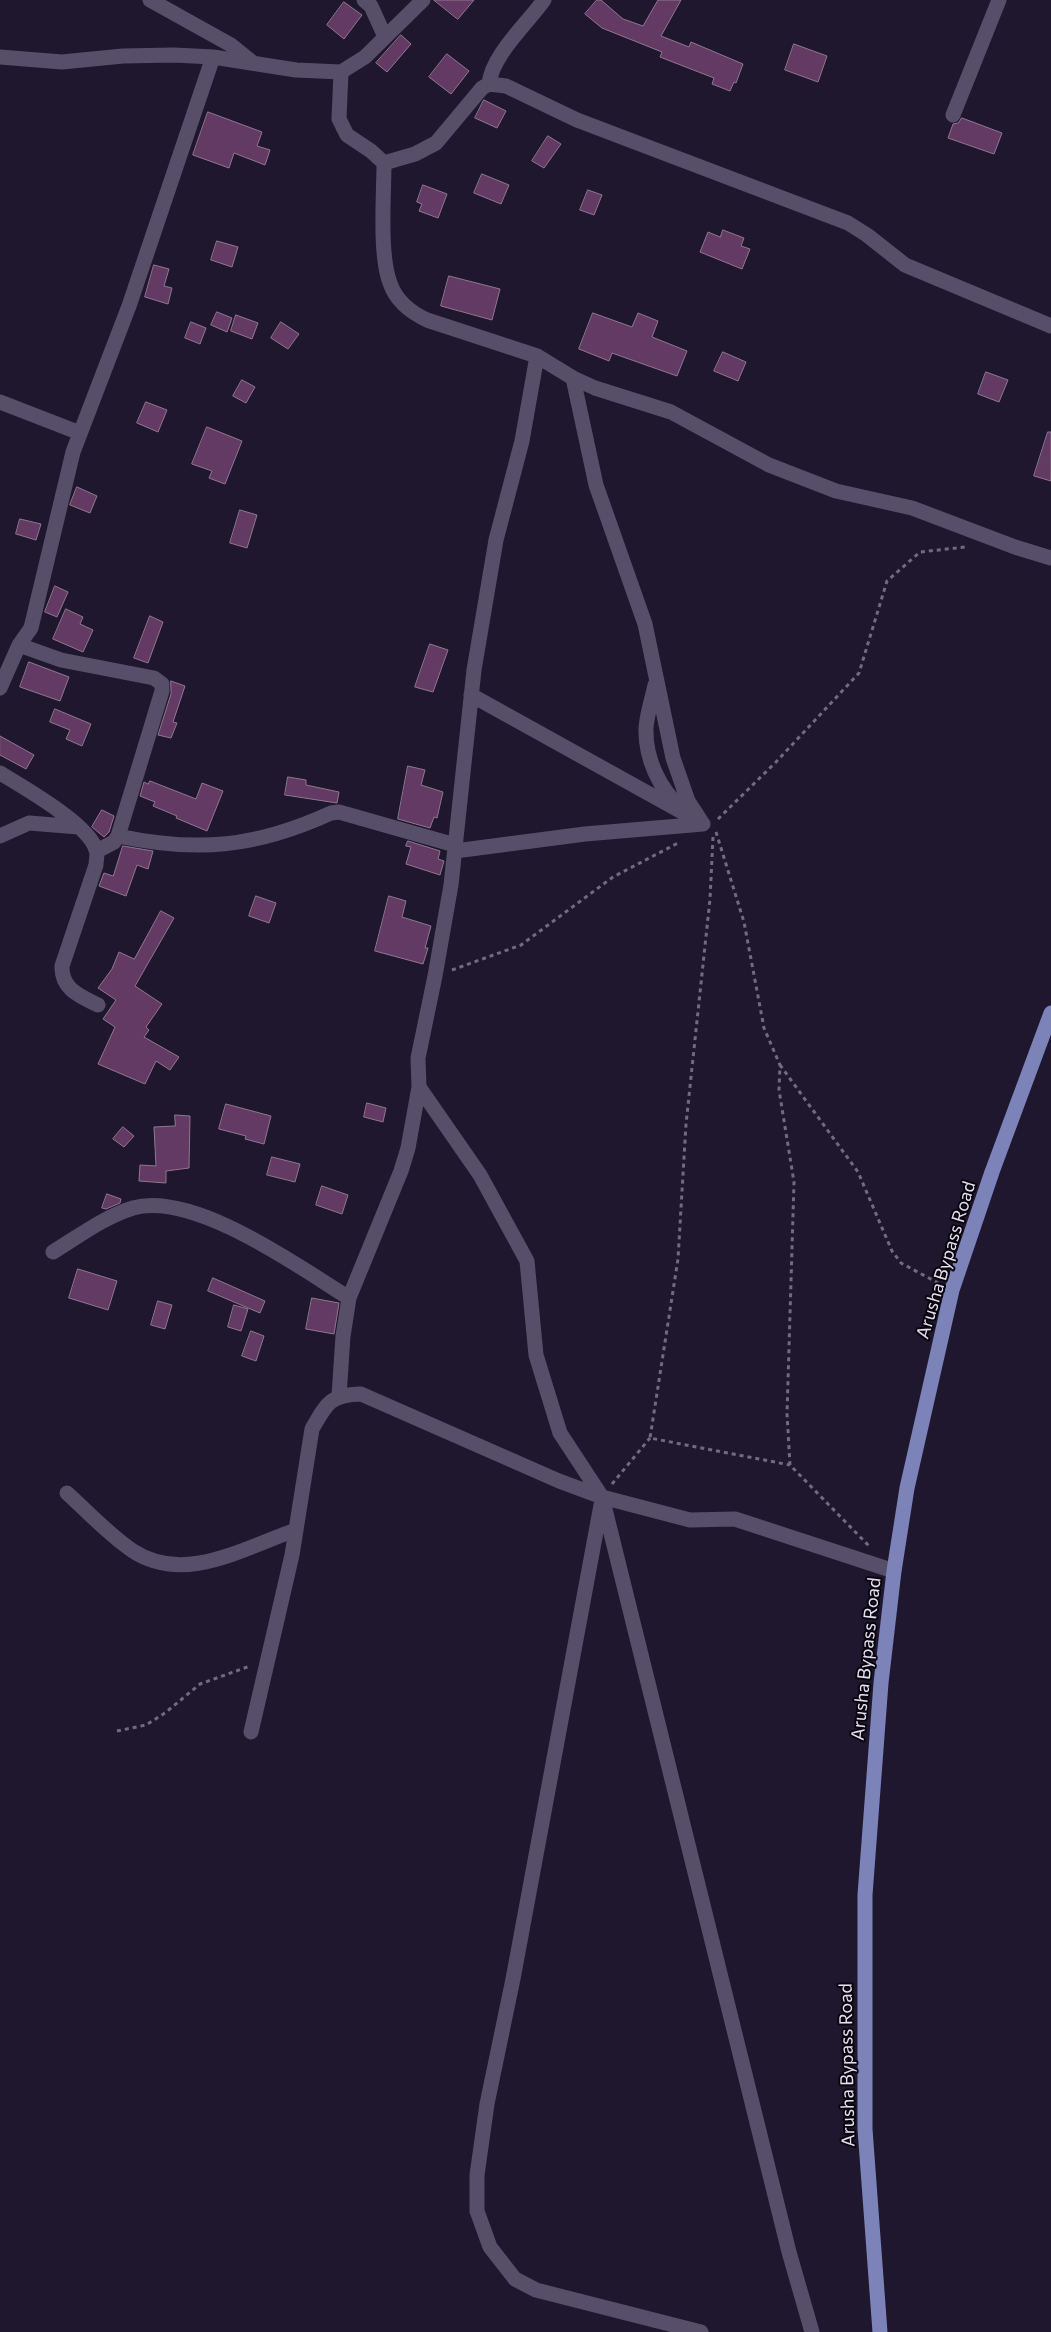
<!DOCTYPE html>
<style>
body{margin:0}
canvas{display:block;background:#1f172e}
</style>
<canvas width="1051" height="2332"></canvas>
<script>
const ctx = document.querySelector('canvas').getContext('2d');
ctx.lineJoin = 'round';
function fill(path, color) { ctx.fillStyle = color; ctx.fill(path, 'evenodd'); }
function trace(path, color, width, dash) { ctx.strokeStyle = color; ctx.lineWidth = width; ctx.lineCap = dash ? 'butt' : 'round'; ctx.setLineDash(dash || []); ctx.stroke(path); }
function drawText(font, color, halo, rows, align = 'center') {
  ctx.font = font + ' Commissioner,sans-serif'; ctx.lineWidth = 4; ctx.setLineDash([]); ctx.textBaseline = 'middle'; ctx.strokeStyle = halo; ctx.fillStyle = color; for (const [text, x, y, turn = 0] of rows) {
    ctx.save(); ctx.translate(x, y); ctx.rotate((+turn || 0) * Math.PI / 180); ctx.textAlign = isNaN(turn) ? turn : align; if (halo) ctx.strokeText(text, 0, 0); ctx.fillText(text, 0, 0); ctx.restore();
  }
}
const building = new Path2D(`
 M 434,0 L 474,0 L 458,19 Z
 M 597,0 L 601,0 L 623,19 L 643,26 L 658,0 L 681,0 L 661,36 L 689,47 L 691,42 L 743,64 L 736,83 L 734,82 L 730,91 L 712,84 L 714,78 L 660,57 L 662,52 L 602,28 L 585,14 Z
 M 344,2 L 362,15 L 344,39 L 327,25 Z
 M 401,35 L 411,44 L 387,72 L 376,63 Z
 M 794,44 L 827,56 L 818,82 L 785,70 Z
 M 447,54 L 469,71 L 451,94 L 429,77 Z
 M 484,100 L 506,111 L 497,128 L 475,118 Z
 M 208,112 L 262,132 L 257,146 L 270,150 L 265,165 L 234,153 L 229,168 L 193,155 Z
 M 962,118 L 1002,133 L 994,154 L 948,138 L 953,124 L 958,123 Z
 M 548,136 L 561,144 L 544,168 L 532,161 Z
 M 482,174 L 509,185 L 501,204 L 474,193 Z
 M 423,185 L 447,194 L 438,218 L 419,211 L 422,204 L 417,202 Z
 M 588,190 L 602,195 L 594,215 L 580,210 Z
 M 723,230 L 744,238 L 741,246 L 750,249 L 742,269 L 700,252 L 708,232 L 720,237 Z
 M 217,241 L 238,247 L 232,267 L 211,260 Z
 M 154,265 L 169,269 L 164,286 L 172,288 L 168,304 L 145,297 Z
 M 449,276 L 500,289 L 492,320 L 441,306 Z
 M 217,312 L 232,318 L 227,332 L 211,325 Z
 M 593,313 L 632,327 L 638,313 L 658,321 L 652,337 L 687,351 L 677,376 L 612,353 L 609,361 L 579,349 Z
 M 236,315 L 258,323 L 252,339 L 231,331 Z
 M 191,322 L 206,328 L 200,344 L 185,338 Z
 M 281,322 L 299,334 L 288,349 L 271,338 Z
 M 723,352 L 746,362 L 738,381 L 714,371 Z
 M 986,372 L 1008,380 L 999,402 L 978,394 Z
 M 242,380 L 255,387 L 246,403 L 233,396 Z
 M 146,402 L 167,410 L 158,432 L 137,423 Z
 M 207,427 L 242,441 L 225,484 L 209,478 L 212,471 L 192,464 Z
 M 1048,432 L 1051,432 L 1051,481 L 1034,476 Z
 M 77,487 L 97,496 L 90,513 L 70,505 Z
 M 240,510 L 257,515 L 247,548 L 230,543 Z
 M 20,519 L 41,524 L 36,540 L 16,534 Z
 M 55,586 L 68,592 L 57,617 L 45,612 Z
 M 66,609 L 83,617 L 80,624 L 93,630 L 83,652 L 53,639 Z
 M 150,616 L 163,622 L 148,663 L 134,658 Z
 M 430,644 L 448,650 L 433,692 L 415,687 Z
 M 29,662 L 69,677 L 60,701 L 20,687 Z
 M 171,681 L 185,686 L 173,722 L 177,723 L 171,738 L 158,735 L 171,694 Z
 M 55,709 L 91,724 L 82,746 L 66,739 L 70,730 L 50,722 Z
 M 0,736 L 34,755 L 26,769 L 0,755 Z
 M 408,766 L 425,770 L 421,785 L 443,792 L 437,818 L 434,817 L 430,828 L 398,819 Z
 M 288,777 L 306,780 L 306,785 L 339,792 L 337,803 L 285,795 Z
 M 150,781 L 196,799 L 202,783 L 223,791 L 207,831 L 176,818 L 177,816 L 153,806 L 155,802 L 140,796 L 144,782 L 148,784 Z
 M 102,810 L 114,816 L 109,832 L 104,837 L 92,827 Z
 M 408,841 L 440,851 L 438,859 L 444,861 L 440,875 L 406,864 L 411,847 L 406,846 Z
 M 123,846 L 153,851 L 148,869 L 137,865 L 126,896 L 99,886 L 104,873 L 113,876 Z
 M 256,896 L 276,903 L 269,923 L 249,916 Z
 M 389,896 L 406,901 L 402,917 L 431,926 L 425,948 L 428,948 L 423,964 L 375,951 Z
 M 161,911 L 174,918 L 135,986 L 162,1004 L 146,1027 L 149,1030 L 144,1037 L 179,1057 L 170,1070 L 156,1061 L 145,1084 L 98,1064 L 115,1027 L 103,1019 L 116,1000 L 98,988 L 112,969 L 119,952 L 134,959 Z
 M 367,1103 L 386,1108 L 383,1122 L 364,1117 Z
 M 226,1104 L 271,1116 L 264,1144 L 245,1139 L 246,1136 L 219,1129 Z
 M 175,1115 L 190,1116 L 189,1168 L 166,1171 L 166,1183 L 139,1181 L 140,1165 L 156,1166 L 154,1127 L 175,1126 Z
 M 123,1127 L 134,1136 L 124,1147 L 113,1139 Z
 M 272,1157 L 300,1164 L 295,1182 L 267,1175 Z
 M 322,1186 L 348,1195 L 342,1214 L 316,1205 Z
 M 107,1194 L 121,1199 L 120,1203 L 106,1209 L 102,1208 Z
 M 78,1269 L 117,1281 L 108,1310 L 69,1298 Z
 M 213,1278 L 265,1301 L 260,1313 L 208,1291 Z
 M 312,1298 L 339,1303 L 334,1334 L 306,1329 Z
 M 158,1301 L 172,1305 L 165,1329 L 151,1325 Z
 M 234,1305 L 248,1309 L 241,1331 L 228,1327 Z
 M 251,1331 L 264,1336 L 256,1361 L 242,1356 Z`);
fill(building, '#633a64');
trace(building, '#8f778f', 1);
trace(new Path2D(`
 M 718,819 L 776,762 L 859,673 L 887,581 L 920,552 L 965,547
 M 716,832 L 744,922 L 764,1028 L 780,1065 L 779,1090 L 794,1182 L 787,1414 L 790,1465 L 869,1546
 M 713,837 L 710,899 L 686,1124 L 678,1259 L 650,1438 L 790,1465
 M 452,970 L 521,945 L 613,877 L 678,843
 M 780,1065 L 858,1172 L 892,1251 L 901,1263 L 938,1283
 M 612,1484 L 650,1438
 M 117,1731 L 146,1725 L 165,1713 L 200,1684 L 250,1666`), '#726b7f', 3, [4, 4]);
trace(new Path2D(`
 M 150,0 L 231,45 L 252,62
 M 364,0 L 371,6 L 385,37
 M 0,57 L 62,62 L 123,56 L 174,55 L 213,57 L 296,70 L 341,72 L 365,57 L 423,0
 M 341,72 L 339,119 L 347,135 L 371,151 L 384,163 C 384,195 379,254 390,283 C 396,301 410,312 427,320 L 537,356 L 573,378 L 595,388 L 671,412 L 769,465 L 836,491 L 912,508 L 1015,547 L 1051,558
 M 489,84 C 492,55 527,24 544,0
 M 953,115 L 999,0
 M 384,163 L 415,154 L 436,143 L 482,88 L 489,84 L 506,86 L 577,120 L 848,223 L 867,235 L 905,265 L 1051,326
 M 573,378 L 596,485 L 645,624 L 673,758 L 688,801 L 703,824
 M 0,402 L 80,433
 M 19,645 L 61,660 L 154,678 L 162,684 L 162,691 L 118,836 L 114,842 L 97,851
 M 655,685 C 652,699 647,714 646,728 C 645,757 659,790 682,808
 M 0,688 L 19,645 L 31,628 L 73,452 L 129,306 L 213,57
 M 471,695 L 700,822
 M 0,773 C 23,787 90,825 96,850 C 98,854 96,861 96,865 L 62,966 C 61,989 80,996 98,1005
 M 0,836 L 29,823 L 79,827
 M 118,836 C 198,853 257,847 331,813 L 339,812 L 455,845
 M 455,851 L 585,834 L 703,824
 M 419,1087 L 480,1175 L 527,1261 L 536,1355 L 560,1433 L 602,1497 L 789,2252 L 812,2332
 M 53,1252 C 79,1236 104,1217 133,1208 C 194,1191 299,1267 349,1298
 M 339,1396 L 343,1336 L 349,1298 L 401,1171 L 408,1148 L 419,1087 L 418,1058 L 435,976 L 451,885 L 474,670 L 496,540 L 522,441 L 537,356
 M 67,1493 C 88,1512 109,1535 133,1551 C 185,1585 245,1547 296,1530
 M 601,1505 L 513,1979 L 487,2104 L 477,2175 L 477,2211 L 490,2247 L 515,2279 L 536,2290 L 701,2332
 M 251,1732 L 292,1555 L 312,1429 C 327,1403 330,1395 361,1394 L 559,1481 L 602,1497 L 690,1520 L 735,1519 L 894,1571`), '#574e6a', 15);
trace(new Path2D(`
 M 880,2332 L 865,2129 L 865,1895 L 881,1683 L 894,1571 L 907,1488 L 952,1290 L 992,1172 L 1051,1013`), '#7b83b9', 15);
drawText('18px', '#e4dfef', '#08050e', [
 ["Arusha Bypass Road",946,1260,-73],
 ["Arusha Bypass Road",866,1659,-84],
 ["Arusha Bypass Road",847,2065,-91]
]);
</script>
